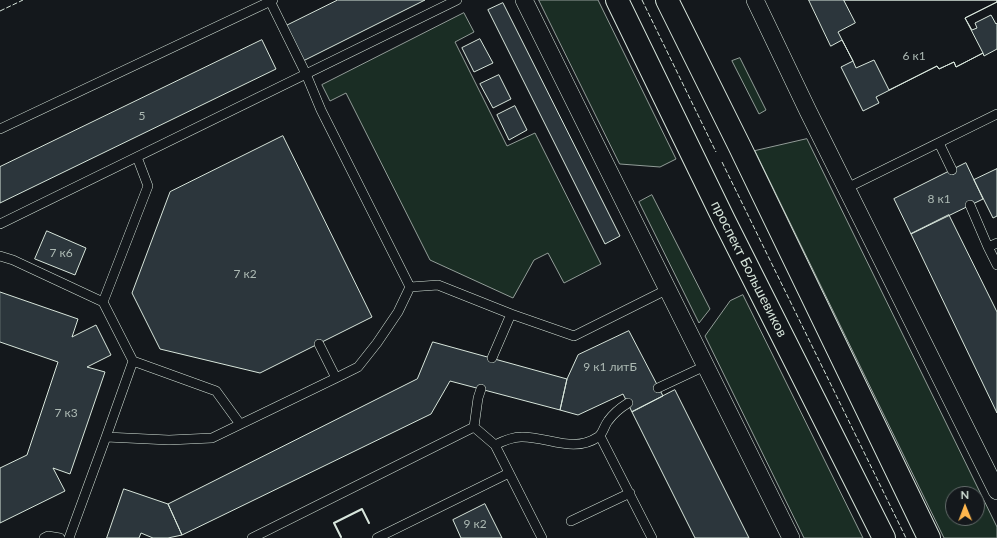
<!DOCTYPE html>
<meta charset="utf-8">
<style>
body{margin:0}
#map{position:relative;width:997px;height:538px;overflow:hidden;background:#14181c;font-family:Lato,sans-serif}
canvas{display:block}
.north{position:absolute;left:945px;top:486px;width:40px;height:40px;box-sizing:border-box;background:#14181c;border:1px solid #626a69;border-radius:50%;rotate:359deg;font-size:11px;font-weight:700;line-height:16px;text-align:center;color:#d8e6dc}
.north::after{content:'';display:block;margin:auto;width:14px;height:18px;background:#ffb74d;clip-path:polygon(50% 0,100% 100%,50% 72%,0 100%)}
</style>
<div id="map">
<canvas width="997" height="538"></canvas>
<div class="north">N</div>
</div>
<script>
const ctx = document.querySelector('canvas').getContext('2d');
ctx.lineJoin = 'round';
function fill(path, color) { ctx.fillStyle = color; ctx.fill(path, 'evenodd'); }
function trace(path, color, width, dash) { ctx.strokeStyle = color; ctx.lineWidth = width; ctx.lineCap = dash ? 'butt' : 'round'; ctx.setLineDash(dash || []); ctx.stroke(path); }
function drawText(font, color, halo, rows, align = 'center') {
  ctx.font = font + ' Lato,sans-serif'; ctx.lineWidth = 3; ctx.setLineDash([]); ctx.textBaseline = 'middle'; ctx.strokeStyle = halo; ctx.fillStyle = color; for (const [text, x, y, turn = 0] of rows) {
    ctx.save(); ctx.translate(x, y); ctx.rotate((+turn || 0) * Math.PI / 180); ctx.textAlign = isNaN(turn) ? turn : align; if (halo) ctx.strokeText(text, 0, 0); ctx.fillText(text, 0, 0); ctx.restore();
  }
}
const green = new Path2D(`
 M 539,0 L 598,0 L 676,159 L 660,167 L 620,164 Z
 M 464,13 L 474,32 L 455,42 L 507,146 L 535,133 L 601,264 L 564,283 L 548,253 L 534,260 L 513,298 L 430,260 L 346,93 L 330,101 L 322,85 Z
 M 740,58 L 766,110 L 759,114 L 732,61 Z
 M 807,139 L 997,527 L 997,538 L 944,538 L 755,151 ZM 953,494 L 977,494 L 977,518 L 953,518 Z
 M 652,195 L 710,309 L 699,323 L 639,202 Z
 M 743,295 L 863,538 L 804,538 L 705,336 L 730,301 Z`);
fill(green, '#1a2d24');
trace(green, '#939e99', 1);
const building = new Path2D(`
 M 338,0 L 425,0 L 303,61 L 286,26 Z
 M 809,0 L 997,0 L 997,2 L 965,18 L 972,30 L 977,28 L 975,23 L 991,15 L 996,24 L 997,23 L 997,49 L 984,56 L 983,53 L 956,67 L 954,62 L 939,69 L 937,66 L 876,97 L 879,103 L 863,111 L 841,67 L 853,61 L 842,40 L 831,46 Z
 M 844,0 L 997,0 L 997,2 L 965,18 L 983,53 L 956,67 L 954,62 L 939,69 L 937,66 L 889,90 L 874,60 L 856,68 L 853,61 L 838,32 L 855,23 Z
 M 503,3 L 620,236 L 605,244 L 488,10 Z
 M 480,39 L 493,63 L 474,72 L 462,48 Z
 M 262,40 L 276,69 L 0,203 L 0,167 Z
 M 499,75 L 511,99 L 493,108 L 480,84 Z
 M 515,106 L 527,130 L 509,140 L 497,115 Z
 M 283,136 L 372,317 L 260,373 L 160,349 L 132,293 L 170,192 Z
 M 966,163 L 983,199 L 911,234 L 894,199 Z
 M 997,169 L 997,216 L 993,218 L 974,180 Z
 M 949,215 L 997,312 L 997,413 L 911,234 Z
 M 47,231 L 86,248 L 75,275 L 35,259 Z
 M 0,292 L 78,319 L 72,337 L 96,325 L 111,355 L 87,367 L 105,372 L 70,474 L 53,468 L 65,491 L 0,523 L 0,468 L 27,455 L 58,362 L 0,342 Z
 M 629,331 L 663,396 L 632,412 L 623,394 L 578,415 L 560,410 L 567,379 L 578,355 Z
 M 433,342 L 567,379 L 560,410 L 450,381 L 431,414 L 182,535 L 168,504 L 417,379 Z
 M 675,390 L 749,538 L 695,538 L 632,412 Z
 M 124,489 L 168,504 L 182,535 L 168,538 L 153,538 L 141,533 L 139,538 L 107,538 Z
 M 485,504 L 502,538 L 461,538 L 453,520 Z`);
fill(building, '#2c363c');
trace(building, '#d8e6dc', 1);
const service = new Path2D(`
 M 270,1 L 306,74 L 321,110 L 410,287
 M 0,129 L 273,0
 M 939,143 L 952,170
 M 847,188 L 997,114
 M 970,205 L 988,247
 M 0,224 L 457,0
 M 997,243 L 988,247 L 997,265
 M 0,256 L 13,260 L 103,302 L 133,361 L 106,437
 M 103,302 L 148,186 L 137,157
 M 319,344 L 336,378
 M 492,358 L 511,314
 M 133,361 L 216,391 L 240,424
 M 658,388 L 705,366
 M 474,427 L 495,445 L 542,538
 M 474,427 L 478,398 L 481,389
 M 600,436 L 652,538
 M 495,445 C 503,441 512,437 521,437 C 547,436 573,454 598,437 C 603,434 604,426 608,421 C 613,414 620,408 628,403
 M 571,521 L 630,493
 M 44,538 L 48,536 L 60,538
 M 69,538 L 106,437 L 169,440 L 212,438 L 336,378 L 358,367 L 377,343 L 398,312 L 410,287 L 438,285 L 511,314 L 574,336 L 668,289
 M 252,538 L 474,427
 M 377,538 L 509,473`);
const minor = new Path2D(`
 M 524,0 L 791,538
 M 755,0 L 808,111 L 997,491`);
const primary = new Path2D(`
 M 617,0 L 724,220 L 884,538
 M 667,0 L 739,145 L 929,538`);
trace(service, '#d8e6dc', 10);
trace(minor, '#d8e6dc', 18);
trace(primary, '#d8e6dc', 24);
trace(service, '#14181c', 9);
trace(minor, '#14181c', 17);
trace(primary, '#14181c', 22);
trace(new Path2D(`
 M 642,0 L 716,152
 M 0,11 L 23,0
 M 722,162 L 906,538`), '#d8e6dc', 1, [5, 2]);
trace(new Path2D(`
 M 341,537 L 334,523 L 362,509 L 369,523`), '#d8e6dc', 2);
drawText('12px', '#adbab4', null, [
 ["6 к1",914,56],
 ["5",142,116],
 ["8 к1",939,199],
 ["7 к6",61,253],
 ["7 к2",245,274],
 ["9 к1 литБ",610,367],
 ["7 к3",66,413],
 ["9 к2",475,524]
]);
drawText('14px', '#d8e6dc', '#14181c', [
 ["проспект Большевиков",749,269,63]
]);
</script>
